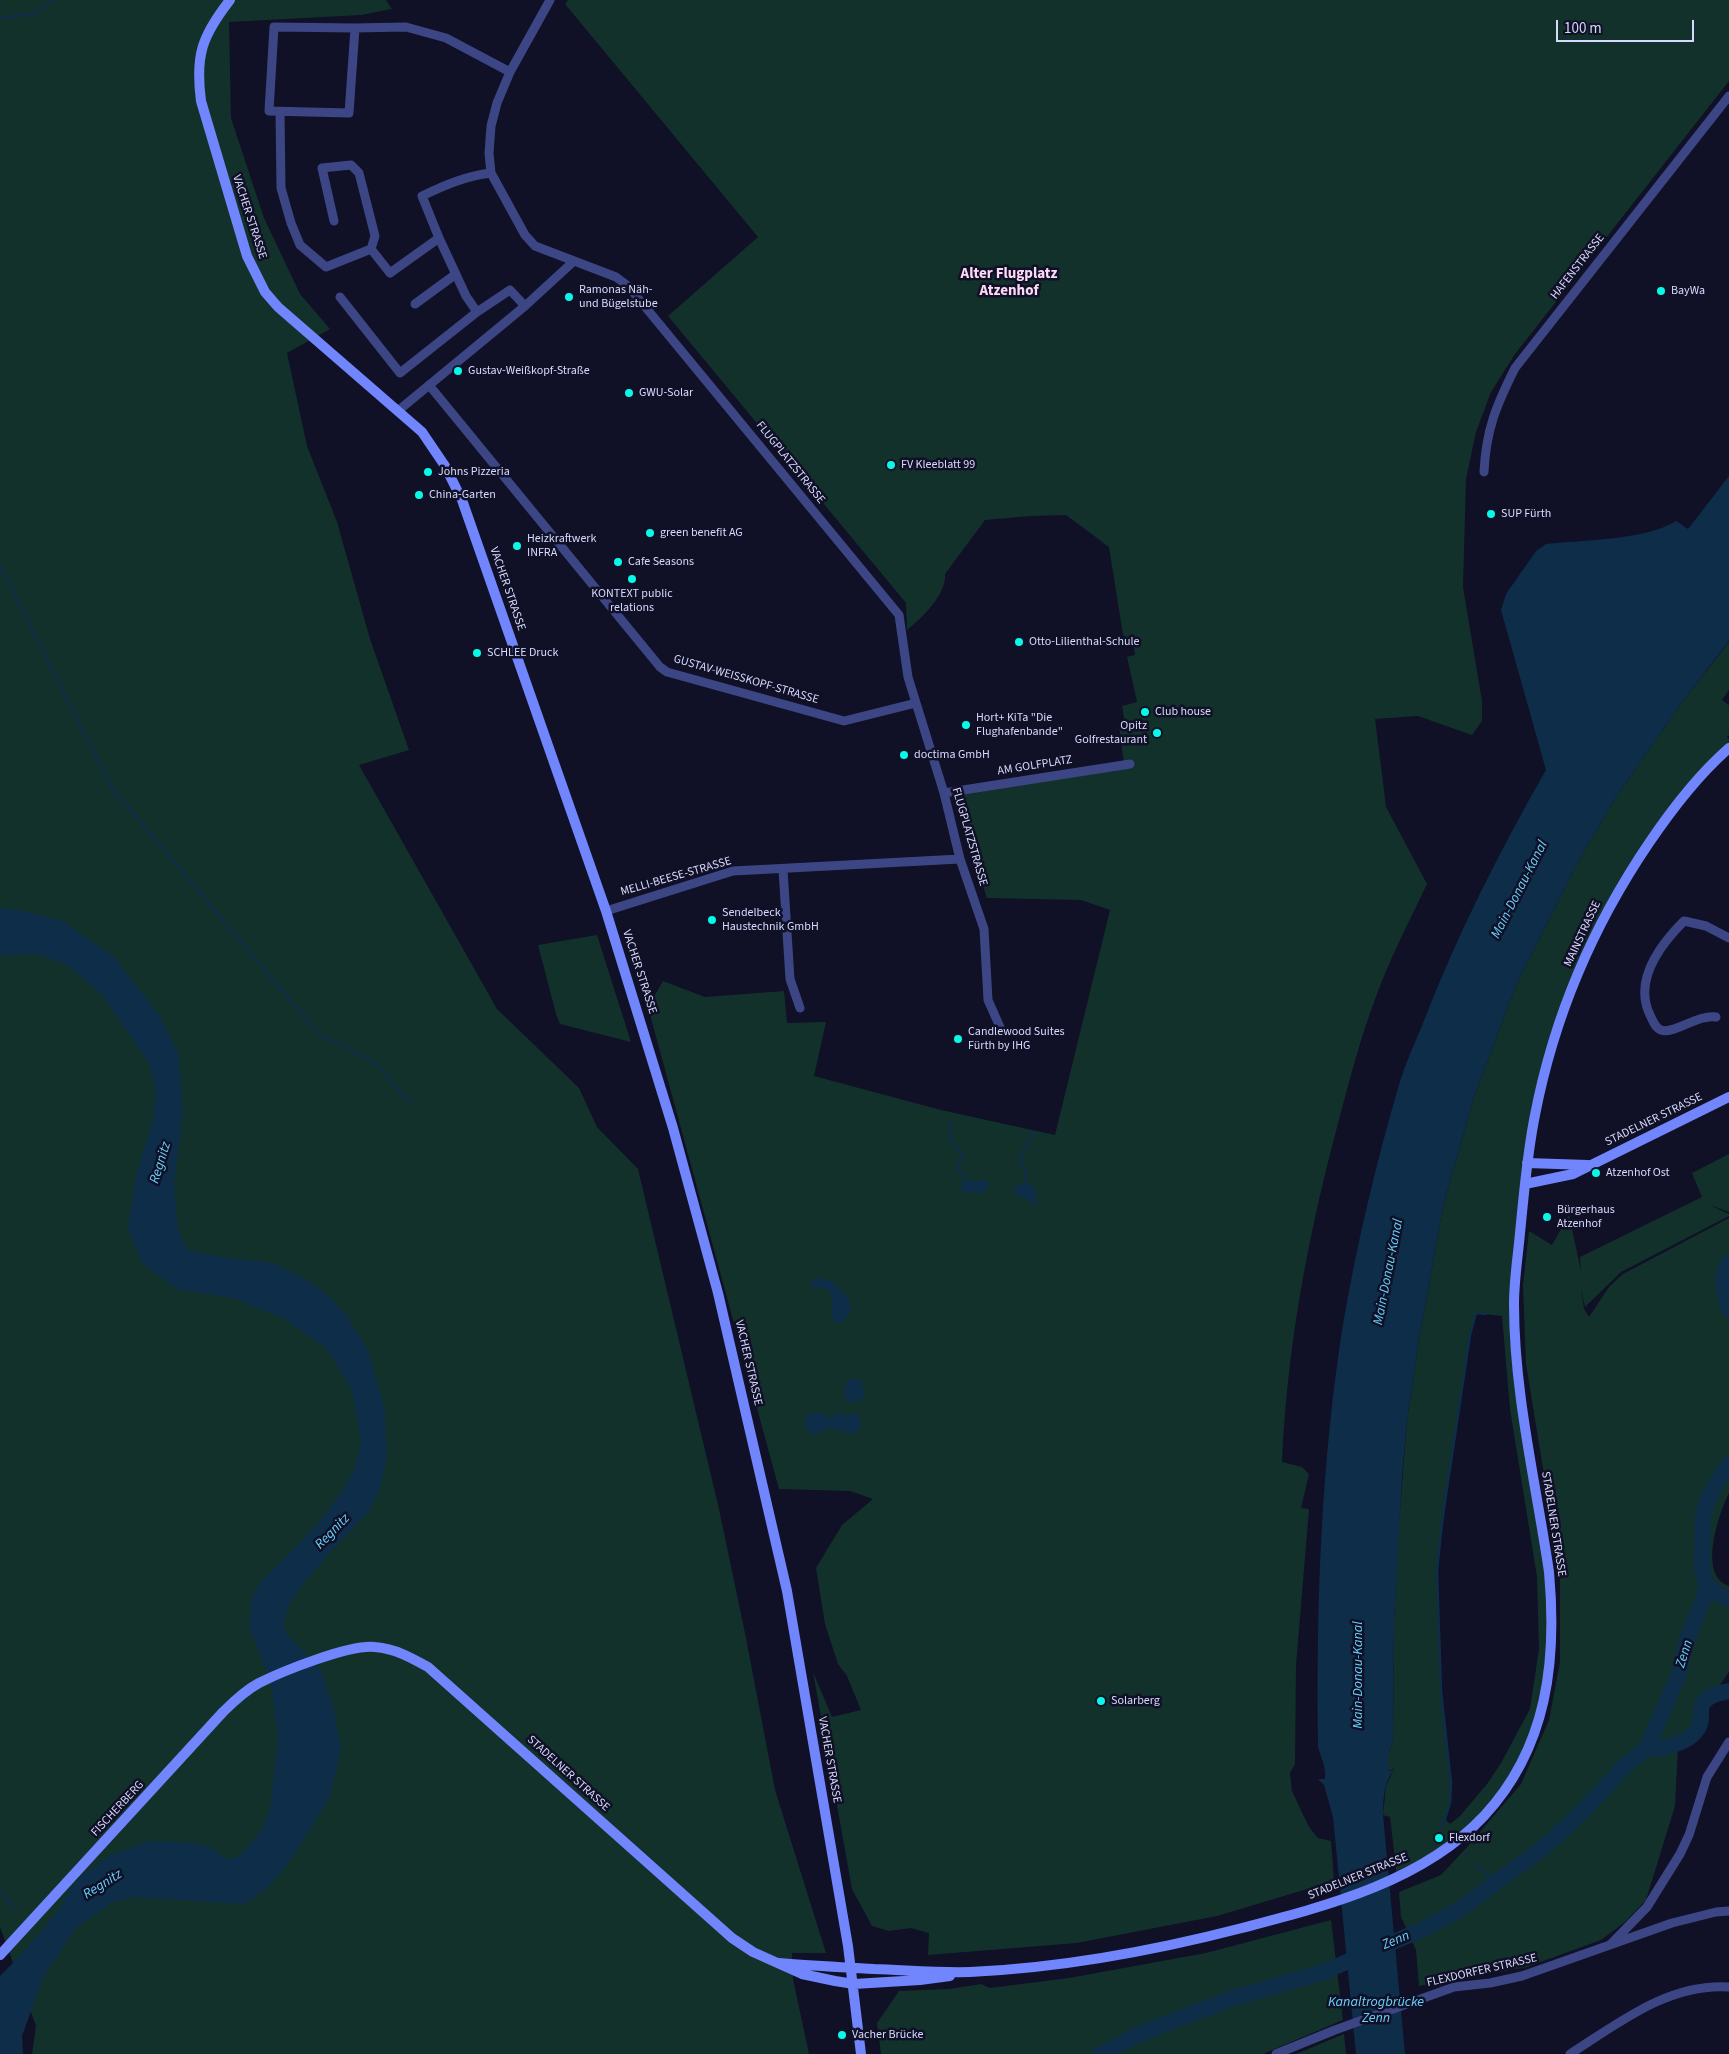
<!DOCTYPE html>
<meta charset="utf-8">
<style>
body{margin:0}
#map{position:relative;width:1729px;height:2054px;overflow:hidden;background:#101027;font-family:"Source Sans 3",sans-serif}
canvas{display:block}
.scale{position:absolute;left:1556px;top:20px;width:138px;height:22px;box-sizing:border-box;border:2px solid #d7dafe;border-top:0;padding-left:6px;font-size:15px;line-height:18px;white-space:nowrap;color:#d7dafe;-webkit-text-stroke:4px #101027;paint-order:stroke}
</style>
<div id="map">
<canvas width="1729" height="2054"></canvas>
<div class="scale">100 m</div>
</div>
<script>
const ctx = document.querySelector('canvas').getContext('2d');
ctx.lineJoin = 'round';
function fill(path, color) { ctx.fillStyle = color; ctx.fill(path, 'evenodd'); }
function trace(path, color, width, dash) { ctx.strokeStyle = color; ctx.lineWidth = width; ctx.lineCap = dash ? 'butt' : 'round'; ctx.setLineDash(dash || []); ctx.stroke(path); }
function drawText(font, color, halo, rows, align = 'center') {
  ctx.font = font + ' "Source Sans 3",sans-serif'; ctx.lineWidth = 5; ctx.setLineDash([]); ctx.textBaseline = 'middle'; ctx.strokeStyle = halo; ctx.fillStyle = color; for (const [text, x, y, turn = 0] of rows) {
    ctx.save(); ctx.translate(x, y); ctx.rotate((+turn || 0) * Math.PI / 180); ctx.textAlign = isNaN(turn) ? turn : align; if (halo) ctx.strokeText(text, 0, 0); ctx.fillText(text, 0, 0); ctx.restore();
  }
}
fill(new Path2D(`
 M 0,0 L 386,0 L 392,9 L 361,15 L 229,22 L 231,118 L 264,218 L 300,294 L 330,329 L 287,353 L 307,446 L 337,522 L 370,639 L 409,750 L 359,765 L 497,1009 L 579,1088 L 597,1127 L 638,1169 L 719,1509 L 746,1638 L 775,1790 L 826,1953 L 792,1953 L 793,1979 L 809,2054 L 32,2054 L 36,2026 L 0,1927 Z
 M 568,0 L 1729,0 L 1729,81 L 1515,354 L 1491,392 L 1476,432 L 1466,479 L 1463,587 L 1482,701 L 1482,721 L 1472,735 L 1418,716 L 1375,719 L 1386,807 L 1427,884 C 1410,920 1391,956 1377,994 C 1360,1038 1348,1086 1336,1131 C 1307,1241 1287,1349 1282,1462 L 1302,1467 L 1309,1474 L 1301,1508 L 1309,1509 L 1296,1665 L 1295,1764 L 1290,1773 L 1292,1791 L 1299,1806 L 1309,1827 L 1318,1838 L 1331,1841 L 1334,1881 L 1217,1916 L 1077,1943 L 928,1955 L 929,1933 L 911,1928 L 889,1931 L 872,1926 L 852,1889 L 813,1672 L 832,1717 L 861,1710 L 847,1676 L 838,1664 L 825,1624 L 816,1568 L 842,1525 L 873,1499 L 850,1491 L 779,1489 L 648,1007 L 663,981 L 705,997 L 784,991 L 787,1023 L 826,1022 L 814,1076 L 941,1110 L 1055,1135 L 1110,910 L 1081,900 L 987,898 L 952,792 L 1124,764 L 1119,725 L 1125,723 L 1122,706 L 1137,702 L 1127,657 L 1135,655 L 1134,648 L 1123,635 L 1109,547 L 1066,515 L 1031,516 L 985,520 L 945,574 C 947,594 922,618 907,630 L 906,603 L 668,316 L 758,237 L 565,4 Z
 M 1729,642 L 1729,690 L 1722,700 L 1729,705 L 1729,735 L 1727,737 L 1729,739 L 1729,748 L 1715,760 L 1617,892 L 1552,1046 L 1521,1219 L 1516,1357 L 1551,1597 L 1540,1719 L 1505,1789 L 1458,1839 L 1397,1877 L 1390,1817 L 1383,1815 L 1386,1786 L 1394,1769 L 1388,1771 L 1388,1755 L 1393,1742 L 1394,1622 L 1397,1549 L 1407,1420 L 1418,1345 L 1443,1206 L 1474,1097 L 1516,985 L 1578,862 L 1616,797 L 1682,702 ZM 1476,1313 L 1502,1316 L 1510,1409 L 1537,1577 L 1539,1649 L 1530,1709 L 1501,1763 L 1487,1784 L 1460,1816 L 1450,1824 L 1445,1819 L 1450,1803 L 1451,1783 L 1441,1691 L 1437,1571 L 1453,1448 L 1470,1335 Z
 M 597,935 L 631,1042 L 560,1024 L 556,1014 L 538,945 Z
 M 1729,1154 L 1729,1212 L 1710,1205 L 1729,1214 L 1729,1216 L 1621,1272 L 1585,1307 L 1581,1288 L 1584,1309 L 1589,1317 L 1609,1287 L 1623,1274 L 1729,1218 L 1729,1493 C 1719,1513 1697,1576 1729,1586 L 1729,1672 L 1678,1747 L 1675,1806 L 1646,1900 L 1625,1922 L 1601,1940 L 1527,1967 L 1419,1986 L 1416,1950 L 1401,1917 L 1399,1892 L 1441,1875 L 1468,1846 L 1521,1784 L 1549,1720 L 1560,1662 L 1560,1573 L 1526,1364 L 1523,1285 L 1529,1231 L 1552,1245 L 1569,1215 L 1581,1271 L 1580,1257 L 1702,1197 L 1692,1173 Z
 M 1331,1920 L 1343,2020 L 1263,2054 L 881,2054 L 877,2023 L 899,1991 L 949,1989 L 981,1984 L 990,1988 L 1069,1978 L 1206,1953 Z
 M 1344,2034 L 1346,2054 L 1296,2054 Z`), '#13312b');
fill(new Path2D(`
 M 1729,476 L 1729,641 L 1682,702 L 1616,797 L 1578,862 L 1516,985 L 1474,1097 L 1443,1206 L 1418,1345 L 1407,1420 L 1402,1477 L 1394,1622 L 1393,1742 L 1388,1755 L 1388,1771 L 1394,1770 C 1384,1781 1383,1800 1383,1815 L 1405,2054 L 1356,2054 L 1333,1817 L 1324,1785 L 1318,1779 L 1325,1779 C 1326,1766 1321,1758 1318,1747 C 1316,1606 1321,1463 1343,1324 C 1357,1243 1376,1163 1399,1085 C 1405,1064 1415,1043 1423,1023 C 1457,935 1499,852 1546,770 L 1501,610 L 1506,594 L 1536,551 L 1546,544 C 1582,540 1647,540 1676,521 L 1688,529 Z
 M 0,908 L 26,911 L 62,921 L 114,957 L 158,1014 L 178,1053 L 183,1108 L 174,1185 L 178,1230 L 188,1250 L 216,1256 L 274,1263 L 314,1284 L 342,1309 L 368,1350 L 384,1407 L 387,1456 L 381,1485 L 370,1510 L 334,1548 L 303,1584 L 289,1605 L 283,1626 L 287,1635 L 321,1670 L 334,1709 L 341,1749 L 329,1798 L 301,1844 L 283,1871 L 263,1891 L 244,1904 L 133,1897 L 113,1902 L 76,1928 L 43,1978 L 22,2036 L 23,2054 L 0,2054 L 0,1976 L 23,1953 L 59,1910 L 70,1889 L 82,1875 L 109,1856 L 149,1841 L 195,1843 L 211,1848 L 227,1859 L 236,1858 L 244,1851 L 261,1830 L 270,1810 L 278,1739 L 271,1682 L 249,1627 L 252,1598 L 259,1584 L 317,1525 L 342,1492 L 354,1470 L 361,1443 L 352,1389 L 327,1349 L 283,1318 L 233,1298 L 177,1289 L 143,1264 L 128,1229 L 136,1176 L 153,1120 L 156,1090 L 149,1063 L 101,993 L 67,965 L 38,954 L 0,956 Z
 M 989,1180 L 987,1188 L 982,1193 L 965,1192 L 961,1189 L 962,1182 Z
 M 1026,1183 L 1035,1188 L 1037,1206 L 1016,1194 L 1014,1187 Z
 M 824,1278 L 833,1282 L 848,1297 L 851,1311 L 843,1322 L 835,1322 L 831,1318 L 833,1296 L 826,1288 L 810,1287 L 812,1279 Z
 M 849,1379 L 860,1380 L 864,1392 L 862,1401 L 846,1402 C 844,1393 843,1387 849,1379 Z
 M 816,1412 L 825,1414 L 830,1419 L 838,1413 L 849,1415 L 857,1413 L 861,1422 L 860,1430 L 851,1434 L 830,1428 L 811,1436 L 805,1425 L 806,1417 Z`), '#0e2d49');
trace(new Path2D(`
 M 0,18 L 32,14 L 55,0
 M 0,565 L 112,788 L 318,1033 L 375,1063 L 410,1103
 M 951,1122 L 950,1138 L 962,1154 L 958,1168 L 967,1182
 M 1026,1183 L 1025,1171 L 1020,1157 L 1034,1132
 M 1440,1827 L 1445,1819 L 1450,1803 L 1451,1783 L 1441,1691 L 1437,1571 L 1442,1522 L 1470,1335 L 1476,1313 L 1486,1314
 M 1467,1855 L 1468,1855
 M 1477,1865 L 1495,1883
 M 0,1890 L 14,1908`), '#0e2d49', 2.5);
trace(new Path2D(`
 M 1729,1263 C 1719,1277 1724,1294 1729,1309
 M 1706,1585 L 1717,1594 L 1729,1599
 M 1646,1749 C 1664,1749 1693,1743 1700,1724 C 1702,1718 1700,1711 1702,1705 C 1707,1695 1720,1693 1729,1691
 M 1101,2054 L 1137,2035 L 1233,1998 L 1321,1973 L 1428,1927 L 1463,1907 L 1495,1883 L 1542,1849 L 1577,1817 L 1627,1764 L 1646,1749 L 1679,1674 L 1687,1640 L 1704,1597 L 1706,1585 L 1702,1566 L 1703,1515 L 1711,1492 L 1729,1464`), '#0e2d49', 16);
trace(new Path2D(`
 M 550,0 L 510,72 L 497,103 L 491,126 L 489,153 L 491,173 L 525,235 L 535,246 L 616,277 L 628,286 L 899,615 L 908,677 L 944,793 L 960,859 L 984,929 L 988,1000 L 1000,1027
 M 355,28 L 274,27 L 269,111 L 349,113 L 355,28 L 406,27 L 446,38 L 510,72
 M 280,112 L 281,188 L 291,223 L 300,245 L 326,267 L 371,249 L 390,273 L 439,238 L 422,196 C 445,185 466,176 491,173
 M 334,221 L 322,168 L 351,165 L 359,173 L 375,236 L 371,249
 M 439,238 L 466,296 L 477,312
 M 340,297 L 400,373 L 477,312 L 510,290 L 525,306
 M 415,304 L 456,274
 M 429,385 L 660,667 L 667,672 L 844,721 L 916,703
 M 399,410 L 525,306 L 574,261
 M 1484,472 C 1486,430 1496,406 1515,368 L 1729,96
 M 944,793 L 1130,764
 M 783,870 L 790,979 L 800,1008
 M 606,911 L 733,871 L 960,859
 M 1716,1017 C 1698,1014 1673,1035 1661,1030 C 1655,1028 1653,1021 1650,1015 C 1633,980 1660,945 1684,921 L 1706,926 L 1729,938
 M 1611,1944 L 1647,1907 L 1680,1854 L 1689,1835 L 1707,1777 L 1729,1742
 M 1276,2054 L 1335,2030 L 1454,1987 L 1490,1983 L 1522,1976 L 1672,1923 L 1716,1912 L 1729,1911
 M 1570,2054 C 1619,2023 1668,1983 1729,1987`), '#3c4685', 9);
trace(new Path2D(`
 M 230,0 C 202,36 195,55 201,101 L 247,256 L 265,292 L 278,307 L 422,432 L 445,466 L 462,500 L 606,911 L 673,1128 L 718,1293 L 787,1591 L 848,1946 L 861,2054
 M 1527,1163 L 1588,1165
 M 1525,1184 L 1573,1174 L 1729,1097
 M 0,1955 L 223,1712 C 234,1701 246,1690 259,1683 C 283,1671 350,1644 375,1647 C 396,1649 410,1657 428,1667 L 732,1938 L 753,1952 L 802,1974 L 835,1981 L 854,1984 L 920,1980 L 950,1976
 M 779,1963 C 811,1966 843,1967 874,1969 C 906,1970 938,1973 970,1972 C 1061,1968 1153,1951 1242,1928 C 1326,1906 1422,1882 1484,1816 C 1548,1747 1557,1660 1549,1572 C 1536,1483 1514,1394 1514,1304 C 1514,1280 1518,1256 1520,1233 C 1524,1194 1527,1154 1535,1115 C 1554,1017 1594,924 1649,843 C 1672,809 1698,775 1729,748`), '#7185fc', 10);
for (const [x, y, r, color] of [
 [1661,291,5,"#08f9e8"],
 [569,297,5,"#08f9e8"],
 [458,371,5,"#08f9e8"],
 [629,393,5,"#08f9e8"],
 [891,465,5,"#08f9e8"],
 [428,472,5,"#08f9e8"],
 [419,495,5,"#08f9e8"],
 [1491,514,5,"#08f9e8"],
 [650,533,5,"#08f9e8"],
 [517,546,5,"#08f9e8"],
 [618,562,5,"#08f9e8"],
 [632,579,5,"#08f9e8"],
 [1019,642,5,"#08f9e8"],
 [477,653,5,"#08f9e8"],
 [1145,712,5,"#08f9e8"],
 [966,725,5,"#08f9e8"],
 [1157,733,5,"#08f9e8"],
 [904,755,5,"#08f9e8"],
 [712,920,5,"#08f9e8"],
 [958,1039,5,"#08f9e8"],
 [1596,1173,5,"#08f9e8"],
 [1547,1217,5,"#08f9e8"],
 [1101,1701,5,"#08f9e8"],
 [1439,1838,5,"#08f9e8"],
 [842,2035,5,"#08f9e8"]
]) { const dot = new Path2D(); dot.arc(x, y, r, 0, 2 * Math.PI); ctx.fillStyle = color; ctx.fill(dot); trace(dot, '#101027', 2); }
drawText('12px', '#d7dafe', '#101027', [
 ["VACHER STRASSE",249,217,72],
 ["HAFENSTRASSE",1578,267,-52],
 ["FLUGPLATZSTRASSE",790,463,51],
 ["VACHER STRASSE",507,589,71],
 ["GUSTAV-WEISSKOPF-STRASSE",746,680,16],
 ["AM GOLFPLATZ",1035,766,-9],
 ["FLUGPLATZSTRASSE",969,837,74],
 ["MELLI-BEESE-STRASSE",676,877,-16],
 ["MAINSTRASSE",1583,934,-65],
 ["VACHER STRASSE",639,972,72],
 ["STADELNER STRASSE",1654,1120,-26],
 ["VACHER STRASSE",748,1363,77],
 ["STADELNER STRASSE",1553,1524,81],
 ["VACHER STRASSE",829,1760,80],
 ["STADELNER STRASSE",568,1774,42],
 ["FISCHERBERG",118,1809,-47],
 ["STADELNER STRASSE",1358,1877,-22],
 ["FLEXDORFER STRASSE",1482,1971,-13]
]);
drawText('12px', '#d7dafe', '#101027', [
 ["Ramonas Näh-",579,290],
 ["und Bügelstube",579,304],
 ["BayWa",1671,291],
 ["Gustav-Weißkopf-Straße",468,371],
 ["GWU-Solar",639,393],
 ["FV Kleeblatt 99",901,465],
 ["Johns Pizzeria",438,472],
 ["China-Garten",429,495],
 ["SUP Fürth",1501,514],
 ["green benefit AG",660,533],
 ["Heizkraftwerk",527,539],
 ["INFRA",527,553],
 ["Cafe Seasons",628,562],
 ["KONTEXT public",632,594,"center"],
 ["relations",632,608,"center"],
 ["Otto-Lilienthal-Schule",1029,642],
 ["SCHLEE Druck",487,653],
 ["Club house",1155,712],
 ["Hort+ KiTa \"Die",976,718],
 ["Flughafenbande\"",976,732],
 ["Opitz",1147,726,"right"],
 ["Golfrestaurant",1147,740,"right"],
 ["doctima GmbH",914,755],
 ["Sendelbeck",722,913],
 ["Haustechnik GmbH",722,927],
 ["Candlewood Suites",968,1032],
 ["Fürth by IHG",968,1046],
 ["Atzenhof Ost",1606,1173],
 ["Bürgerhaus",1557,1210],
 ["Atzenhof",1557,1224],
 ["Solarberg",1111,1701],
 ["Flexdorf",1449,1838],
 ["Vacher Brücke",852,2035]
], 'left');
drawText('italic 14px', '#68d1fb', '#101027', [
 ["Main-Donau-Kanal",1520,890,-63],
 ["Regnitz",161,1163,-73],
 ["Main-Donau-Kanal",1389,1272,-79],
 ["Regnitz",333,1532,-46],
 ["Zenn",1685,1654,-73],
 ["Main-Donau-Kanal",1359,1675,-90],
 ["Regnitz",103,1885,-32],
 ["Zenn",1396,1941,-23],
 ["Kanaltrogbrücke",1376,2003],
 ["Zenn",1376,2019]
]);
drawText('bold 15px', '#fed9f7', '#101027', [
 ["Alter Flugplatz",1009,275],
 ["Atzenhof",1009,292]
]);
</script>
